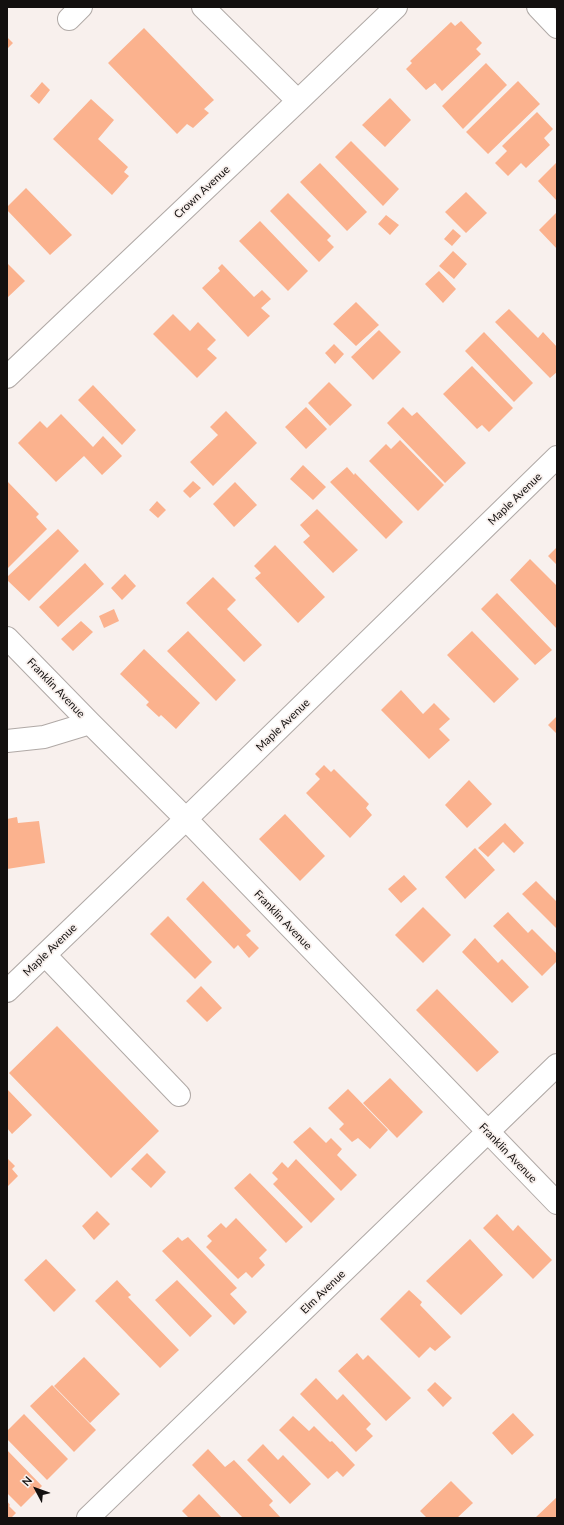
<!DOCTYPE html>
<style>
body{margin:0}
#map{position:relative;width:564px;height:1525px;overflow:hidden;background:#f8f0ed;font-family:Lato,sans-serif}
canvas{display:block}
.frame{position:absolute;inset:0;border:8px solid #13100f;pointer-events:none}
.north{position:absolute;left:16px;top:1469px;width:40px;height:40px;-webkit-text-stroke:3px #f8f0ed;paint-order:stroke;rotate:311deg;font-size:11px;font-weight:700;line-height:16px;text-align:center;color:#13100f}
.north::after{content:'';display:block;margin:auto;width:14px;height:18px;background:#13100f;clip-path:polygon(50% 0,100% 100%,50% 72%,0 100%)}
</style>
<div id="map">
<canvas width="564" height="1525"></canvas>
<div class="frame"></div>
<div class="north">N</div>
</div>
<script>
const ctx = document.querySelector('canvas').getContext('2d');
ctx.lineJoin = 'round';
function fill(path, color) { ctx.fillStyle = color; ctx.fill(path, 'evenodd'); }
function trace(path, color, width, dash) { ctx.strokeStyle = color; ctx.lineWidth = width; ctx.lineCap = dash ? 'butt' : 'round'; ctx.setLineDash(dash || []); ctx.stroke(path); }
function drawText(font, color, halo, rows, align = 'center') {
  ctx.font = font + ' Lato,sans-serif'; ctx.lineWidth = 3.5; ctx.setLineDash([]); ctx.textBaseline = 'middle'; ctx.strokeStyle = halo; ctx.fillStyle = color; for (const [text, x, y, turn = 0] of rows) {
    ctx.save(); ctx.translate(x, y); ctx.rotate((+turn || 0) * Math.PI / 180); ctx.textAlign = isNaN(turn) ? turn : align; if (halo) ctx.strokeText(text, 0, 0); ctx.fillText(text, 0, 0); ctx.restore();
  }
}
fill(new Path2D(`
 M 461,21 L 482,43 L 476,49 L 481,54 L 442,91 L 435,83 L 426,90 L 406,69 L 412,63 L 410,61 L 451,22 L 455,26 Z
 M 144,28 L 214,100 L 204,109 L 209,113 L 193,128 L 187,124 L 177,134 L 108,63 Z
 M 7,37 L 13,43 L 7,49 Z
 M 486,63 L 507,85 L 463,129 L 442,106 Z
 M 518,81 L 540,104 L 488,154 L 466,132 Z
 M 42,82 L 50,90 L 39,104 L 30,96 Z
 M 390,98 L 411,120 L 385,147 L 362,125 Z
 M 91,99 L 114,120 L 98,139 L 128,167 L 124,172 L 129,176 L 112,195 L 53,139 Z
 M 537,112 L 553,129 L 544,138 L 550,145 L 526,168 L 521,163 L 508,176 L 495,163 L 507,151 L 502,146 Z
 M 351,141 L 399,189 L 383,206 L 335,157 Z
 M 557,162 L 557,201 L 538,181 Z
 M 320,163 L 367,212 L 347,231 L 300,182 Z
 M 26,188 L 72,235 L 50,255 L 7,210 L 7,207 Z
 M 466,192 L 487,213 L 466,233 L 445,212 Z
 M 288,193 L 331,236 L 327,240 L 334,247 L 319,262 L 270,211 Z
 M 557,212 L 557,249 L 539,230 Z
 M 386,215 L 399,225 L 390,235 L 378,224 Z
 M 260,221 L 308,271 L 288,291 L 239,241 Z
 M 453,229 L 461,236 L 452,246 L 444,239 Z
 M 453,251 L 467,264 L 454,279 L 439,266 Z
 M 7,263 L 25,281 L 7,298 Z
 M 222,264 L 254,297 L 262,290 L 271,299 L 261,308 L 270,316 L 248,337 L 202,288 L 220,271 L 218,268 Z
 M 439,271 L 456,289 L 443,303 L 425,284 Z
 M 356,302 L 379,325 L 356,346 L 333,324 Z
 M 509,309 L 538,338 L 543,332 L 557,347 L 557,372 L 550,378 L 495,322 Z
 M 173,314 L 190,331 L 198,322 L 216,340 L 207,349 L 217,358 L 197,378 L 153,334 Z
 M 379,330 L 401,352 L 373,380 L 351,357 Z
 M 484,332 L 533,383 L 514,402 L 465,351 Z
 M 334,344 L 344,354 L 335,364 L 325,353 Z
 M 472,366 L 513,408 L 489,432 L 482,425 L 477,429 L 443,394 Z
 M 329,382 L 352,405 L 330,426 L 308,403 Z
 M 93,385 L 136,430 L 122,445 L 78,400 Z
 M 306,407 L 327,429 L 306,449 L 285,427 Z
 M 403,407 L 412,416 L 417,412 L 466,463 L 445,483 L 387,423 Z
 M 226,411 L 257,443 L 213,486 L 190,462 L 218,435 L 210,427 Z
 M 61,414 L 93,447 L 103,436 L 122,456 L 102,475 L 84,456 L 56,482 L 18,443 L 40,421 L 47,428 Z
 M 400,440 L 444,485 L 418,511 L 369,461 L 386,444 L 391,449 Z
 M 303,465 L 326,487 L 313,500 L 290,479 Z
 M 347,467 L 354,475 L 355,473 L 403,522 L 386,539 L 330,482 Z
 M 7,481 L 39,514 L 36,517 L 47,529 L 7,569 Z
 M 193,481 L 201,488 L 190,498 L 183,491 Z
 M 235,482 L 257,505 L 234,527 L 213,504 Z
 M 157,501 L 166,510 L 158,518 L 149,510 Z
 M 317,509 L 358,550 L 333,573 L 303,542 L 310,536 L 300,525 Z
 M 58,529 L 79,551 L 29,601 L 7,580 L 7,577 Z
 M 275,545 L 325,597 L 298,623 L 255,578 L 261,573 L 254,566 Z
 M 557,547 L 557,565 L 548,556 Z
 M 530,559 L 557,586 L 557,629 L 510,580 Z
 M 85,563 L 104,584 L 58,627 L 39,607 Z
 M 125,574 L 136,586 L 122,600 L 111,588 Z
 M 213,577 L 236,600 L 227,609 L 262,645 L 244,662 L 186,603 Z
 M 497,593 L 552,650 L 535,665 L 481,609 Z
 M 114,609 L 119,621 L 104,628 L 99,616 Z
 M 81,621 L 93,632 L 73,651 L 61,639 Z
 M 188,631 L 236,680 L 216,701 L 167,651 Z
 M 472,631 L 519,679 L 494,703 L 447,655 Z
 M 144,649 L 200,703 L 176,729 L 161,715 L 159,717 L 146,705 L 149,702 L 120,674 Z
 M 401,690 L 423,714 L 434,703 L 450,719 L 439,729 L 450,740 L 429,759 L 381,710 Z
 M 557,716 L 557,734 L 548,725 Z
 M 324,765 L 331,772 L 334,769 L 369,804 L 366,808 L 372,815 L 350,838 L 306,793 L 320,779 L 315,774 Z
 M 469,780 L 492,804 L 467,828 L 445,805 Z
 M 285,814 L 325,856 L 300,881 L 259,839 Z
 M 17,817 L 18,823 L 39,821 L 45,863 L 7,869 L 7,819 Z
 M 505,823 L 524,843 L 514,853 L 503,842 L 488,857 L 478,848 Z
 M 475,848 L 495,870 L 465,899 L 445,877 Z
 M 404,875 L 417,889 L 401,903 L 388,889 Z
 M 203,881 L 251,931 L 246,935 L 259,948 L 249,958 L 238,945 L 234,949 L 186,899 Z
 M 536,881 L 557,902 L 557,929 L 522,894 Z
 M 423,907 L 451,935 L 423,963 L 395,935 Z
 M 508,912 L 528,933 L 532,929 L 557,954 L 557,961 L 542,976 L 493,926 Z
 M 168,916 L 212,962 L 195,979 L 150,934 Z
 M 475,938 L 498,963 L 502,959 L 529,987 L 512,1003 L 462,952 Z
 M 201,986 L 222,1008 L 207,1022 L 186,1001 Z
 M 437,989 L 499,1052 L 477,1072 L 416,1010 Z
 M 57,1026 L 159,1131 L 111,1178 L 9,1073 Z
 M 390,1078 L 423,1112 L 397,1138 L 363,1103 Z
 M 7,1089 L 32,1115 L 12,1134 L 7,1128 Z
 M 348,1089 L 388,1130 L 370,1149 L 358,1138 L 352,1142 L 339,1129 L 344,1124 L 328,1108 Z
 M 310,1127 L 326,1143 L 331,1138 L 342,1149 L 337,1155 L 357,1175 L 341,1191 L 293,1142 Z
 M 147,1153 L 166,1172 L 151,1188 L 131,1169 Z
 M 7,1158 L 15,1166 L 12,1169 L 18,1176 L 7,1187 Z
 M 296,1159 L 335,1199 L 311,1223 L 273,1184 L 278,1179 L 272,1173 L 282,1162 L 288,1168 Z
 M 250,1173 L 303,1227 L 286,1243 L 234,1188 Z
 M 97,1211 L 110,1224 L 94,1240 L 82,1226 Z
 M 497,1214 L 513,1231 L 518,1225 L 552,1260 L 533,1279 L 483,1228 Z
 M 236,1218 L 267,1250 L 259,1258 L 265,1265 L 252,1278 L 246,1272 L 238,1279 L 206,1247 L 212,1241 L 207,1236 L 221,1223 L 226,1228 Z
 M 178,1237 L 182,1241 L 188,1237 L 237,1288 L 230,1294 L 247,1312 L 234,1325 L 162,1251 Z
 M 470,1239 L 503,1275 L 461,1315 L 426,1281 Z
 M 46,1259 L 76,1290 L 54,1312 L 24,1280 Z
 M 117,1280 L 131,1295 L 128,1297 L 179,1350 L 160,1368 L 95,1301 Z
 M 177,1280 L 212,1316 L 190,1337 L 155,1300 Z
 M 409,1290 L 422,1302 L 420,1305 L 451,1337 L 435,1351 L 430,1347 L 419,1358 L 380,1319 Z
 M 357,1353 L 363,1360 L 368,1355 L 411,1398 L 386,1421 L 338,1371 Z
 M 84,1357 L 120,1394 L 90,1423 L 54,1386 Z
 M 316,1378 L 337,1400 L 343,1394 L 371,1424 L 366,1429 L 373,1436 L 356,1452 L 300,1394 Z
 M 435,1382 L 452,1398 L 443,1407 L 427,1390 Z
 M 52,1385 L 96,1430 L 74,1452 L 30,1406 Z
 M 513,1413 L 534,1435 L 512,1455 L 492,1433 Z
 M 24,1414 L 68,1459 L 47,1480 L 7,1439 L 7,1431 Z
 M 293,1416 L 309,1431 L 314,1426 L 330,1442 L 332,1441 L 355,1465 L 343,1477 L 337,1471 L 328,1479 L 279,1430 Z
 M 263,1444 L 278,1460 L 283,1455 L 311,1484 L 290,1504 L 247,1460 Z
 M 208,1449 L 225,1467 L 234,1460 L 273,1501 L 269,1505 L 281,1518 L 243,1518 L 192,1465 Z
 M 7,1450 L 42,1486 L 21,1507 L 7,1493 Z
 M 451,1481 L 473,1503 L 457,1518 L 427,1518 L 420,1511 Z
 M 199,1494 L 222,1518 L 189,1518 L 182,1511 Z
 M 557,1497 L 557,1518 L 535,1518 Z
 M 7,1501 L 10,1505 L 9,1506 L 16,1513 L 11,1518 L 7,1518 Z`), '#fbb28e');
const minor = new Path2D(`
 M 203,7 L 298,101
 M 538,7 L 557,27
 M 69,19 L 81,7
 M 7,377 L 298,101 L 396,7
 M 7,638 L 90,723 L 186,819 L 557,1203
 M 7,741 L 44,737 L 90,723
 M 45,955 L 179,1095
 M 7,991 L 186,819 L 557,457
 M 88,1518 L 557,1065`);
trace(minor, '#b0a9a6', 24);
trace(minor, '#fff', 22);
drawText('11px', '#13100f', '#f8f0ed', [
 ["Crown Avenue",202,192,-43],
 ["Maple Avenue",515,499,-44],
 ["Franklin Avenue",56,688,46],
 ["Maple Avenue",283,725,-44],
 ["Franklin Avenue",283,920,46],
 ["Maple Avenue",50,950,-44],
 ["Franklin Avenue",508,1153,46],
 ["Elm Avenue",323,1292,-44]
]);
</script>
